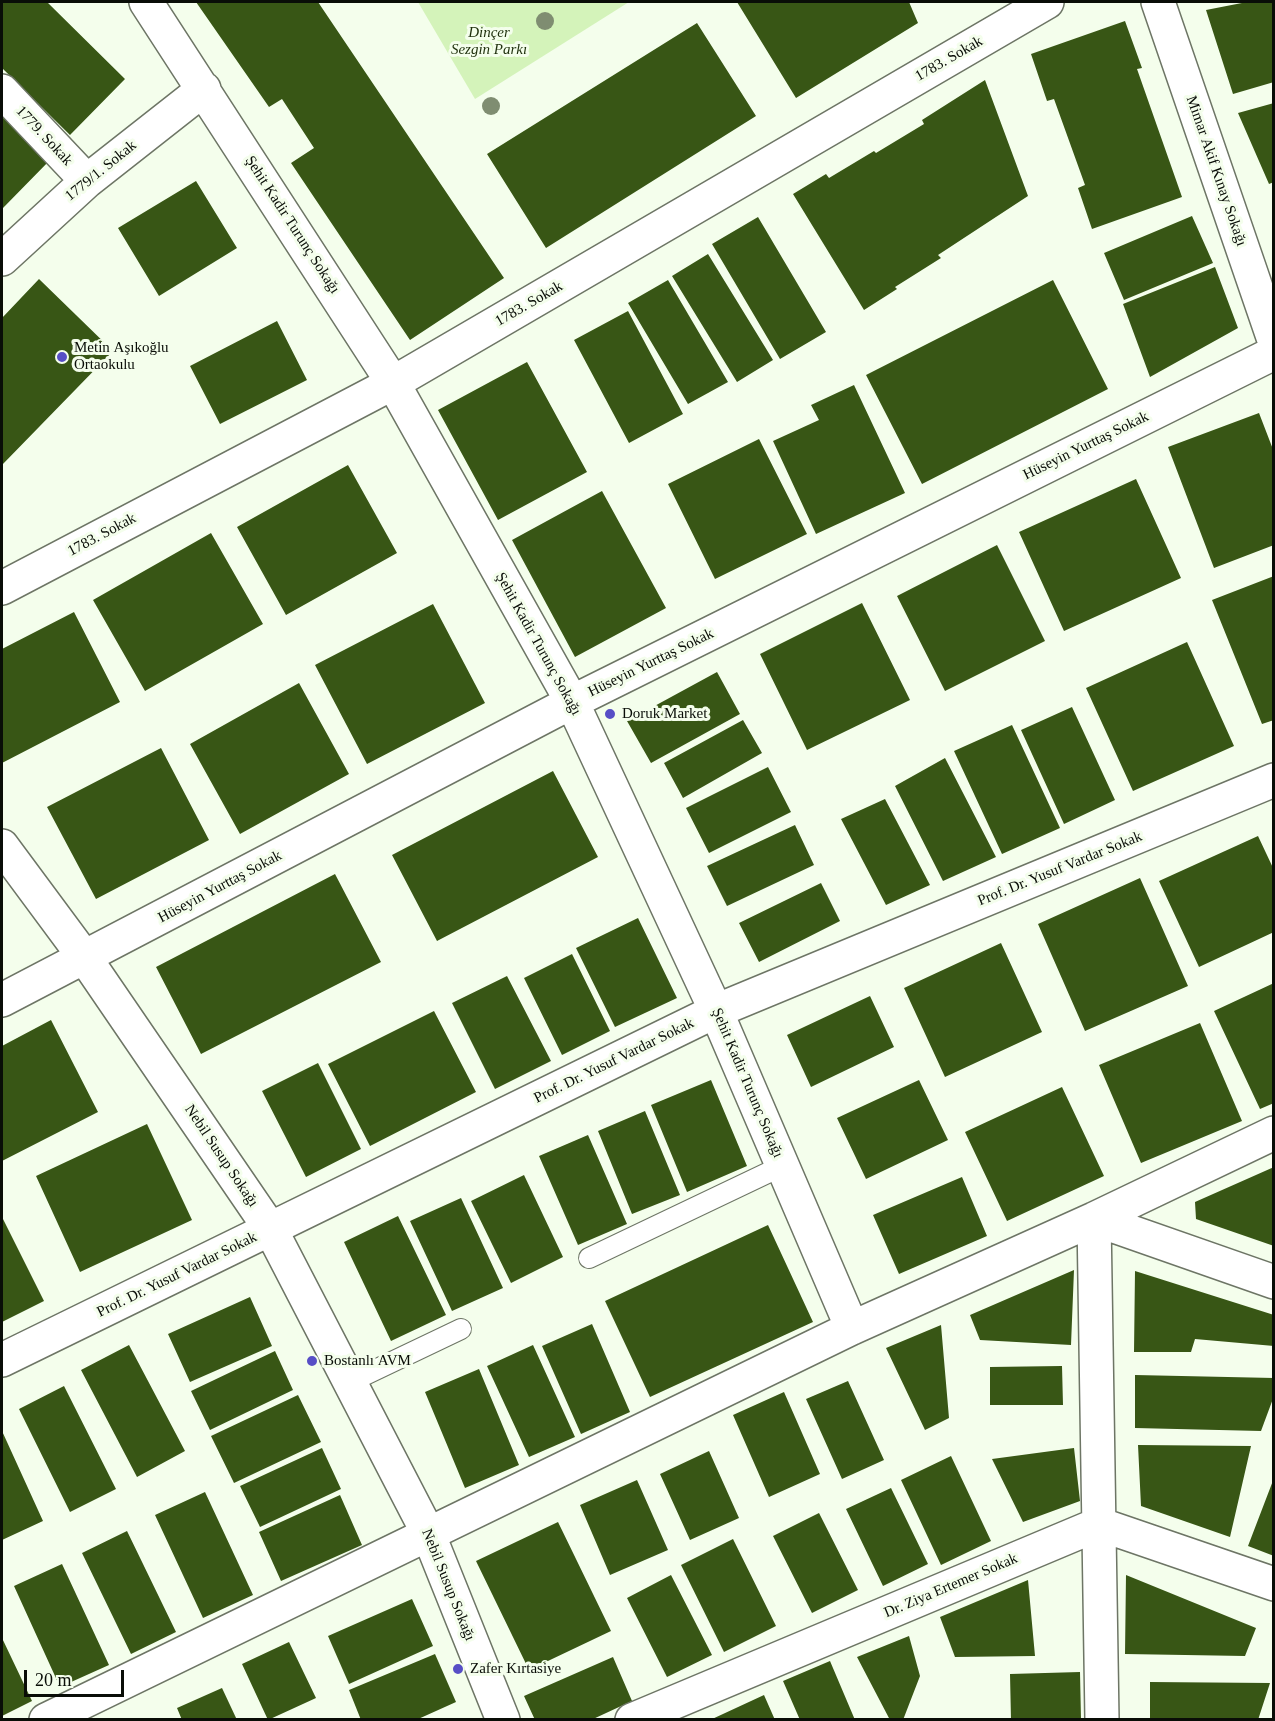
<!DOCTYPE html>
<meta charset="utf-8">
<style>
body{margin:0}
#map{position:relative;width:1275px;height:1721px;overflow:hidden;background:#f4feec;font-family:"Times New Roman",serif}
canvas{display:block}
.frame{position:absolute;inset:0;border:3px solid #090d07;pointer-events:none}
.scale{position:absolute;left:24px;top:1670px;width:100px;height:27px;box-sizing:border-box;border:3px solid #090d07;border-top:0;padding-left:8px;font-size:18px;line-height:21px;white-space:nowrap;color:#090d07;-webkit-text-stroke:4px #f4feec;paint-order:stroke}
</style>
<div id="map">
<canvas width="1275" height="1721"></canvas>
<div class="frame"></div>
<div class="scale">20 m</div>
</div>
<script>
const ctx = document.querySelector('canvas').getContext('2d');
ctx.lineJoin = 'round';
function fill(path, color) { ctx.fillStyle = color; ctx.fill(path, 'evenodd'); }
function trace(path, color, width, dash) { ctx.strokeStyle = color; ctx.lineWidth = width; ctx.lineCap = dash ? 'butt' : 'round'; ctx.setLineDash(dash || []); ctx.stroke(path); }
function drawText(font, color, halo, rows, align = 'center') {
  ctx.font = font + ' "Times New Roman",serif'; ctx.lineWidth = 6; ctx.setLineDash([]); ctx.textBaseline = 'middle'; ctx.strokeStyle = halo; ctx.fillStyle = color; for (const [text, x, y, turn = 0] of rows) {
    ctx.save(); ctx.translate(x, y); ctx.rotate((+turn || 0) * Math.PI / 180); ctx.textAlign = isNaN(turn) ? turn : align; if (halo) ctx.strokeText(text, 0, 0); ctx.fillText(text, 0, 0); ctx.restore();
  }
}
fill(new Path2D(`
 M 418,2 L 629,2 L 475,99 Z`), '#d4f3ba');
fill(new Path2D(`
 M 2,2 L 47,2 L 125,79 L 70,135 L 2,68 Z
 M 196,2 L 318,2 L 504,278 L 410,340 L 291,163 L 314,148 L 282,99 L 269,107 Z
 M 737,2 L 909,2 L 918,23 L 796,98 Z
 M 1247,2 L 1274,2 L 1274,82 L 1233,94 L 1206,10 Z
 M 1125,21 L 1142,68 L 1137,69 L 1182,197 L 1092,229 L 1078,188 L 1085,185 L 1054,99 L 1047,101 L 1031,54 Z
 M 697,23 L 756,116 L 546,248 L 487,154 Z
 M 985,80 L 1028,196 L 938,255 L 941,258 L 895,287 L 897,289 L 864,310 L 793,194 L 826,174 L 829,178 L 874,151 L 876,153 L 924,124 L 922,120 Z
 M 1274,103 L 1274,182 L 1269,184 L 1238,113 Z
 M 2,110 L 51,159 L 3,208 L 2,207 Z
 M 196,181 L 237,248 L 159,296 L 118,228 Z
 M 1192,216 L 1213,263 L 1124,300 L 1104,253 Z
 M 758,217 L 826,332 L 780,359 L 712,244 Z
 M 708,254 L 773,360 L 737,382 L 672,276 Z
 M 1215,267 L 1238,328 L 1150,377 L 1123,304 Z
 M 39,279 L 113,351 L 2,465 L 2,318 Z
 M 668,280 L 728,382 L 688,404 L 628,303 Z
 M 1053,280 L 1108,389 L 922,484 L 866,375 Z
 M 628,311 L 683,414 L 629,443 L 574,340 Z
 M 277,321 L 307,380 L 220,424 L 190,366 Z
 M 527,362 L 587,472 L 498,520 L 438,410 Z
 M 854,385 L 905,493 L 816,534 L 773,441 L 819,420 L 811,405 Z
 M 1259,413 L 1274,452 L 1274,545 L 1214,568 L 1168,447 Z
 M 759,439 L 807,534 L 715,579 L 668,484 Z
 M 348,465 L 397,553 L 286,615 L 237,527 Z
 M 1136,479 L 1181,578 L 1064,631 L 1019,532 Z
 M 602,491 L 666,608 L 575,657 L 512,540 Z
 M 211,533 L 263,624 L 145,691 L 93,600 Z
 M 997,545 L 1045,641 L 945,691 L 897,596 Z
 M 1274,576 L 1274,720 L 1262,724 L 1212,600 Z
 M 862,603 L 910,700 L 807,750 L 760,654 Z
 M 433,604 L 485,703 L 367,764 L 315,665 Z
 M 74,612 L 120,702 L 2,763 L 2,649 Z
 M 1187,642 L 1234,746 L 1133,791 L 1086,688 Z
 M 717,672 L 740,714 L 651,763 L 627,721 Z
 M 299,683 L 349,774 L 240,834 L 190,744 Z
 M 1072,707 L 1115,800 L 1064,824 L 1021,730 Z
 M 743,720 L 762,753 L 683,798 L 664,763 Z
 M 1012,725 L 1060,828 L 1002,854 L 954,751 Z
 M 161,748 L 209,840 L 96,899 L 47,807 Z
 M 945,758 L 996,857 L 943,881 L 895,786 Z
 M 768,767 L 791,812 L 709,853 L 686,808 Z
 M 553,771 L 598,857 L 437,941 L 392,855 Z
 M 885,799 L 930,885 L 886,905 L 841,819 Z
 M 795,825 L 814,865 L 727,906 L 707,866 Z
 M 1258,836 L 1274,870 L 1274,932 L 1199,967 L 1159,881 Z
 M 335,874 L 381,962 L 201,1054 L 156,967 Z
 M 1140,878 L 1188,986 L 1085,1031 L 1038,924 Z
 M 821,883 L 840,921 L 759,962 L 739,923 Z
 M 638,918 L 677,998 L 615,1027 L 576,948 Z
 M 1001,943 L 1042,1032 L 945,1077 L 904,988 Z
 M 572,954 L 610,1031 L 562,1055 L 524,978 Z
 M 507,976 L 551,1061 L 495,1089 L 452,1003 Z
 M 1274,983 L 1274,1103 L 1260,1109 L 1214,1011 Z
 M 870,996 L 894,1047 L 811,1087 L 787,1035 Z
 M 434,1011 L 476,1092 L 370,1146 L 328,1064 Z
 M 51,1020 L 98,1112 L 2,1161 L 2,1046 Z
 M 1200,1023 L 1242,1121 L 1141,1163 L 1099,1065 Z
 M 318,1063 L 361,1149 L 306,1177 L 262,1091 Z
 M 711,1080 L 747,1166 L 687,1192 L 651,1105 Z
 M 919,1080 L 948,1140 L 866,1179 L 837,1118 Z
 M 1062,1087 L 1104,1176 L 1007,1221 L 965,1132 Z
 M 645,1111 L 680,1195 L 632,1214 L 598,1131 Z
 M 147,1124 L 192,1220 L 80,1272 L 36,1176 Z
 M 588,1135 L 627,1224 L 578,1245 L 539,1156 Z
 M 1274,1167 L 1274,1246 L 1196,1219 L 1195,1202 Z
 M 524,1175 L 563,1257 L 511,1283 L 471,1201 Z
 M 962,1177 L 987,1236 L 899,1274 L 873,1215 Z
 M 461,1198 L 503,1288 L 452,1311 L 410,1221 Z
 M 398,1216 L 446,1315 L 391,1341 L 344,1242 Z
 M 3,1219 L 44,1301 L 2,1322 L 2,1220 Z
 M 768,1225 L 813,1322 L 650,1397 L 605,1301 Z
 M 1074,1270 L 1071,1345 L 980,1340 L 970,1315 Z
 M 1135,1271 L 1274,1315 L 1274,1346 L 1195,1339 L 1191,1352 L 1134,1352 Z
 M 250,1297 L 272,1346 L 190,1382 L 168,1334 Z
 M 592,1324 L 630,1412 L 581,1434 L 542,1346 Z
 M 941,1325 L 949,1418 L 925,1430 L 886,1348 Z
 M 129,1345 L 185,1451 L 137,1477 L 81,1370 Z
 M 533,1345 L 575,1437 L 529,1457 L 487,1366 Z
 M 275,1351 L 293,1390 L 210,1430 L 191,1391 Z
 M 1062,1366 L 1063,1405 L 990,1405 L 990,1367 Z
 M 479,1369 L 519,1465 L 465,1488 L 425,1392 Z
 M 1135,1375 L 1274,1378 L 1274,1396 L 1261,1431 L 1135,1428 Z
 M 848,1381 L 884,1460 L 842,1479 L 806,1399 Z
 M 64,1386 L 116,1489 L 70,1512 L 19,1409 Z
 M 784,1392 L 820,1474 L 769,1497 L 733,1415 Z
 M 298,1395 L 321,1442 L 234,1483 L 211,1436 Z
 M 2,1431 L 43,1521 L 2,1540 Z
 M 1138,1445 L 1251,1446 L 1230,1537 L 1141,1506 Z
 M 322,1448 L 341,1489 L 260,1527 L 240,1486 Z
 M 1074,1448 L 1080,1501 L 1023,1522 L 992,1459 Z
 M 709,1451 L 739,1518 L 690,1540 L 660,1474 Z
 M 951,1456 L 991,1541 L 941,1565 L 901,1480 Z
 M 1274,1478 L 1274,1556 L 1248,1546 Z
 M 637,1480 L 668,1550 L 610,1575 L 580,1505 Z
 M 891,1488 L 928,1564 L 883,1586 L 846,1509 Z
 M 205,1492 L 253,1595 L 203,1618 L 155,1515 Z
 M 340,1495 L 362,1545 L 281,1581 L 259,1532 Z
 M 819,1513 L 858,1590 L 812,1613 L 773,1536 Z
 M 558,1522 L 611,1631 L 529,1670 L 476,1561 Z
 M 127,1531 L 176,1632 L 131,1654 L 82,1553 Z
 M 733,1539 L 776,1626 L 724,1652 L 681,1565 Z
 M 62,1564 L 109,1665 L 60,1687 L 14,1586 Z
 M 671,1575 L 712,1655 L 667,1677 L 627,1598 Z
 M 1126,1575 L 1256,1628 L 1245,1656 L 1125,1654 Z
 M 1028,1580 L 1035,1656 L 955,1657 L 940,1617 Z
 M 412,1599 L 433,1646 L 349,1684 L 328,1636 Z
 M 909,1636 L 920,1676 L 903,1720 L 890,1720 L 857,1657 Z
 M 2,1638 L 32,1701 L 2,1716 Z
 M 289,1642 L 316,1698 L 268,1720 L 242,1664 Z
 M 435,1654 L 456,1702 L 416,1720 L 361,1720 L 349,1690 Z
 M 613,1657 L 632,1701 L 591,1720 L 535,1720 L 524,1696 Z
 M 830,1661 L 855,1720 L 800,1720 L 783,1681 Z
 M 1080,1672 L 1081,1720 L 1011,1720 L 1010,1674 Z
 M 1150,1682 L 1270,1683 L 1258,1720 L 1150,1720 Z
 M 222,1688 L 237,1720 L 182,1720 L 177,1708 Z
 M 764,1695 L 775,1720 L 710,1720 Z`), '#385615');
const service = new Path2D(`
 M 589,1258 L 782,1166
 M 350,1382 L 461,1329`);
const minor = new Path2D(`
 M 146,2 L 393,383 L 572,702 L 716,1011 L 852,1328
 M 1158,2 L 1274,340
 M 2,91 L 87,181
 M 2,259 L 87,181 L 204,89
 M 2,588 L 393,383 L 1047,2
 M 2,846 L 85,958 L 271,1230 L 428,1533 L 503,1720
 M 2,1000 L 572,702 L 1274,353
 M 2,1360 L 716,1011 L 1274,780
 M 46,1720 L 852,1328 L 1094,1219 L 1274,1133
 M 632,1720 L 1099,1524 L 1274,1584
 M 1102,1720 L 1094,1219 L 1274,1282`);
trace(service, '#6d7565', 22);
trace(minor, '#6d7565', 36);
trace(service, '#fff', 20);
trace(minor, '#fff', 33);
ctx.fillStyle = '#7f8d71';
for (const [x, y] of [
 [545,21],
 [491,106]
]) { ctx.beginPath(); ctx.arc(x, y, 9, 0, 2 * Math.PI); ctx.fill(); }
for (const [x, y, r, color] of [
 [62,357,6,"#574ec6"],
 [610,714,6,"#574ec6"],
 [312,1361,6,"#574ec6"],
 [458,1669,6,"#574ec6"]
]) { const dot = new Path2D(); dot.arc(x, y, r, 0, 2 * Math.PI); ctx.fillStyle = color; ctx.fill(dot); trace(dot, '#f4feec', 2); }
drawText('italic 15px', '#1f300d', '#f4feec', [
 ["Dinçer",489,33],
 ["Sezgin Parkı",489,50]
]);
drawText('15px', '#090d07', '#f4feec', [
 ["1783. Sokak",949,59,-30],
 ["1779. Sokak",44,136,47],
 ["1779/1. Sokak",101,171,-39],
 ["Mimar Akif Kınay Sokağı",1216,171,71],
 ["Şehit Kadir Turunç Sokağı",292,225,57],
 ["1783. Sokak",529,304,-30],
 ["Hüseyin Yurttaş Sokak",1086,446,-26],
 ["1783. Sokak",102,535,-28],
 ["Şehit Kadir Turunç Sokağı",538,644,61],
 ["Hüseyin Yurttaş Sokak",651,663,-26],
 ["Prof. Dr. Yusuf Vardar Sokak",1060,869,-22],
 ["Hüseyin Yurttaş Sokak",220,887,-28],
 ["Prof. Dr. Yusuf Vardar Sokak",614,1061,-26],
 ["Şehit Kadir Turunç Sokağı",747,1083,67],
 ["Nebil Susup Sokağı",221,1156,56],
 ["Prof. Dr. Yusuf Vardar Sokak",177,1275,-26],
 ["Nebil Susup Sokağı",448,1585,68],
 ["Dr. Ziya Ertemer Sokak",951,1586,-23]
]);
drawText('15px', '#090d07', '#f4feec', [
 ["Metin Aşıkoğlu",74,348],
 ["Ortaokulu",74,365],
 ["Doruk Market",622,714],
 ["Bostanlı AVM",324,1361],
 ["Zafer Kırtasiye",470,1669]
], 'left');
</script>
